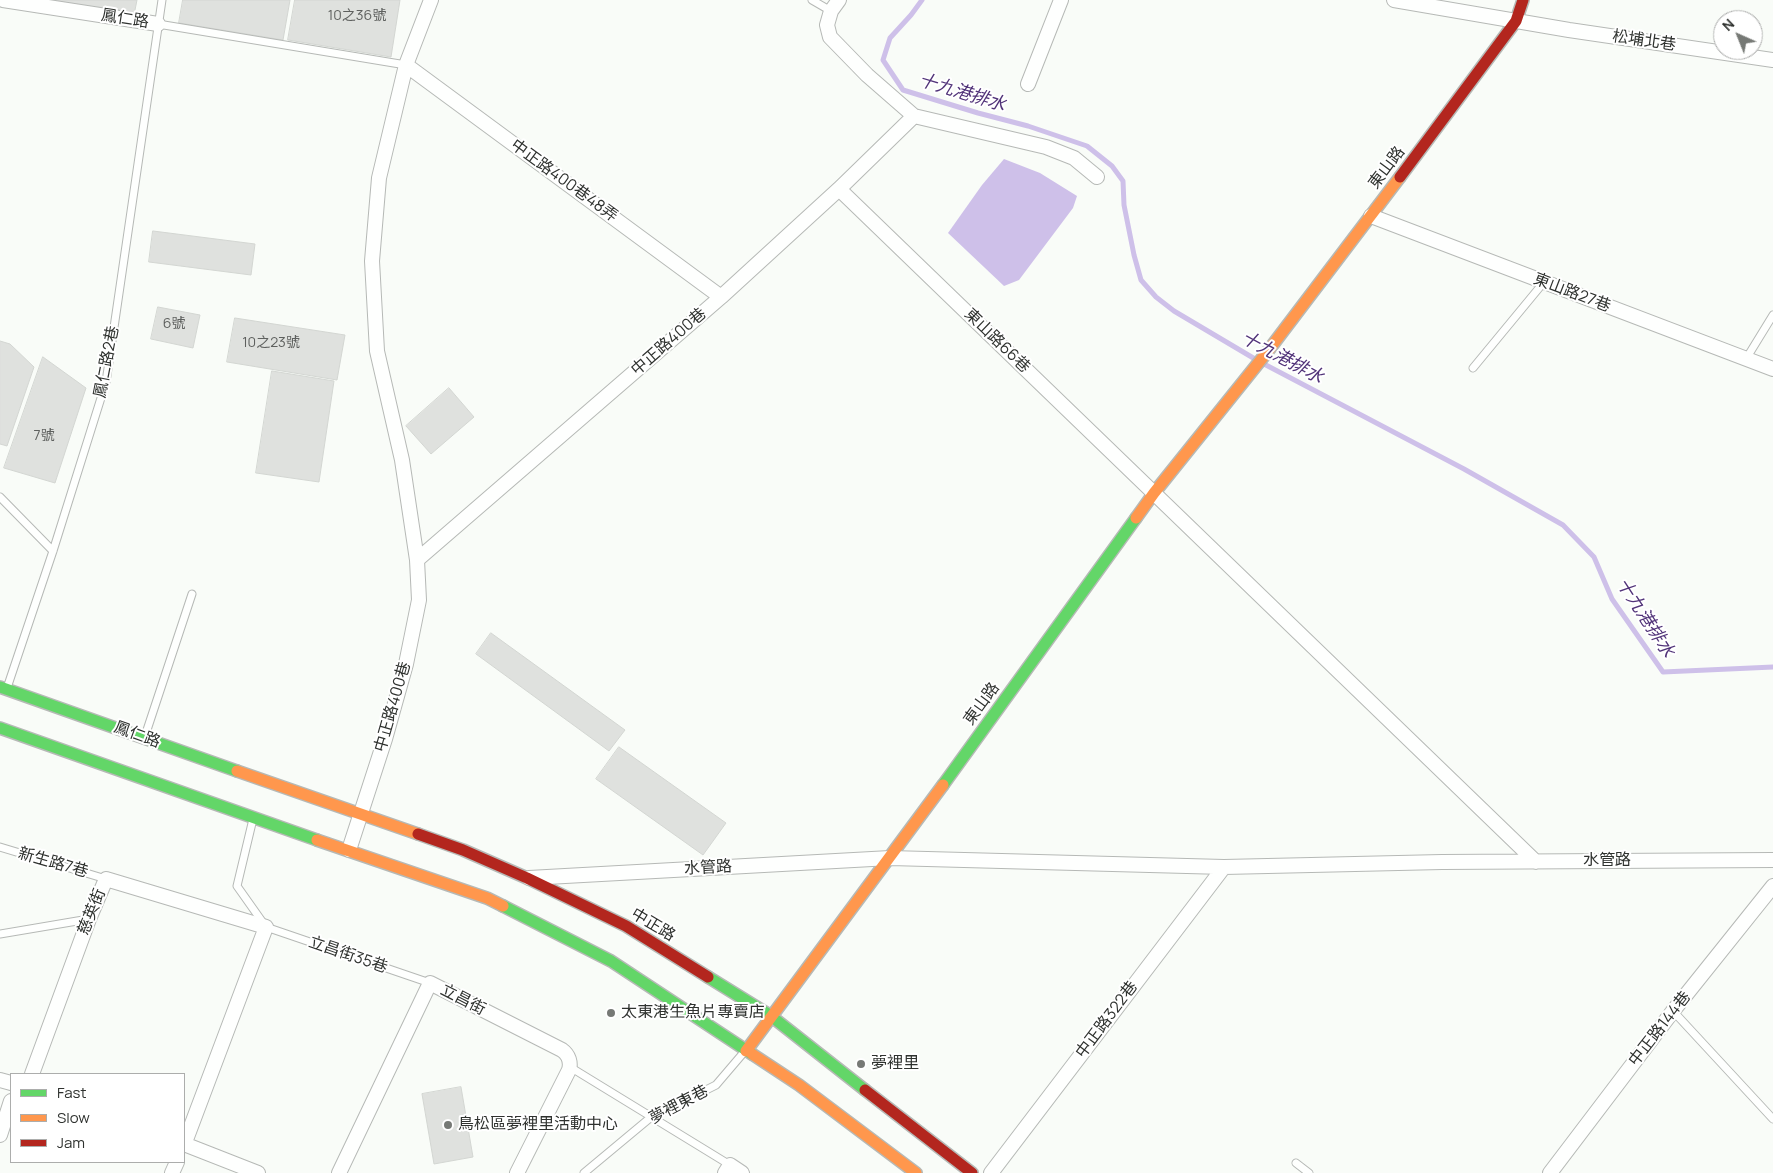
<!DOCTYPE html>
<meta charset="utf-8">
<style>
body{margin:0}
#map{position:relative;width:1773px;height:1173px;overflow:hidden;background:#f9fcf8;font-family:Manrope,sans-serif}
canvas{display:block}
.legend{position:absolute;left:10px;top:1073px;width:175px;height:90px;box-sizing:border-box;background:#fff;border:1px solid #acadac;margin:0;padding:6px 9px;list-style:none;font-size:15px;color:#2f322f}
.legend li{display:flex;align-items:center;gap:10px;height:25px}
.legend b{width:25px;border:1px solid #acadac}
.north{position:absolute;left:1713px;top:10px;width:50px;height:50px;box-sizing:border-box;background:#fff;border:1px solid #acadac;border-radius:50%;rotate:316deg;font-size:14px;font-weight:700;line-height:20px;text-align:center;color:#2f322f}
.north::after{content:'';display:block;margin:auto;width:18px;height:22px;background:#767975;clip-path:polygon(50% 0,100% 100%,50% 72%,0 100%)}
</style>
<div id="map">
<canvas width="1773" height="1173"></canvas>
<ul class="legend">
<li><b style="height:6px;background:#63d668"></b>Fast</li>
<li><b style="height:6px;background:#ff974d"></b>Slow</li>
<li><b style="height:6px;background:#b3261e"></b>Jam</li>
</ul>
<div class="north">N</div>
</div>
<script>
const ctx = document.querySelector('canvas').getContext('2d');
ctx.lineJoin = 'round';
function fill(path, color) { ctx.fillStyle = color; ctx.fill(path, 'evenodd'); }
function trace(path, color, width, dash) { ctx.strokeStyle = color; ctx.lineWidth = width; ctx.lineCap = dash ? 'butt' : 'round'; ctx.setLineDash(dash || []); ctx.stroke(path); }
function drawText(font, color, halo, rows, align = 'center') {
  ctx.font = font + ' Manrope,"Noto Sans TC",sans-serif'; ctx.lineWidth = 4; ctx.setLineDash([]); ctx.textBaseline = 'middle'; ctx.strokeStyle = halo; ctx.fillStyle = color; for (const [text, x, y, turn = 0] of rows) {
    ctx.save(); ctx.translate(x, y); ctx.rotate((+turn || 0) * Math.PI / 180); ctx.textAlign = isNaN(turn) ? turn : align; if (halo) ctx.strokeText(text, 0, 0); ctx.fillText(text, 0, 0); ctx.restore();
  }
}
fill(new Path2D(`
 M 1004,159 L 1040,173 L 1077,196 L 1073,208 L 1019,280 L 1004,286 L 948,233 L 982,185 Z`), '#cec0e9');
trace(new Path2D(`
 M 922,0 L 911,15 L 890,38 L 883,60 L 903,90 L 978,113 L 1028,126 L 1087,146 L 1112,166 L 1123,181 L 1124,205 L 1134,255 L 1141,280 L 1156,297 L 1174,311 L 1255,359
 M 1264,364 L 1464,469 L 1563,525 L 1594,557 L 1612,599 L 1663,672 L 1773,667`), '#cec0e9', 5);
const building = new Path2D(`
 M 28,0 L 137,0 L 134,15 Z
 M 183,0 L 290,0 L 283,40 L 179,23 Z
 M 295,0 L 400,0 L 391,57 L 288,40 Z
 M 153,231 L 255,244 L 251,275 L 149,262 Z
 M 158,307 L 200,315 L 193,348 L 151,339 Z
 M 235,318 L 345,335 L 337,380 L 227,362 Z
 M 0,341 L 10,344 L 34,367 L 7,446 L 0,444 Z
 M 43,357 L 86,388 L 55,483 L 4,468 Z
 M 272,371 L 334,381 L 319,482 L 256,473 Z
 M 449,388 L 474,417 L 431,454 L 406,426 Z
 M 491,633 L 625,730 L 609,751 L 476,654 Z
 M 619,747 L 726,823 L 703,855 L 596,779 Z
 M 461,1087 L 473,1157 L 434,1164 L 422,1094 Z`);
fill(building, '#dfe1de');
trace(building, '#d3d6d2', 1);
const lane = new Path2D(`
 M 812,0 L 831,11
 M 158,24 L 406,65
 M 1746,359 L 1773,315
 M 1473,368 L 1544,282
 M 0,497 L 53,551
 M 7,688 L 53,551 L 106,382 L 162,0
 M 145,736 L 192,594
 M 253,819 L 237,886 L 266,927 L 430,983
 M 0,847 L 106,879
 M 0,934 L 89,919
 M 1673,1011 L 1773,1119
 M 570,1067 L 730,1165
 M 1296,1163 L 1309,1173
 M 584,1173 L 650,1118 L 716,1085 L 745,1051`);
const street = new Path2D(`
 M 3,0 L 158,24
 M 839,0 L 831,11 L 827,25 L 830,37 L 867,75 L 914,116 L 1046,147 L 1074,158 L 1097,177
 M 1394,0 L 1569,30 L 1773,60
 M 406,65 L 721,297
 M 1028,84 L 1061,0
 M 839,189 L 1536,862
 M 1371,216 L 1773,369
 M 417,560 L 721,297 L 839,189 L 914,116
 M 349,850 L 385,739 L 406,664 L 419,600 L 417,560 L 402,460 L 377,351 L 372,261 L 379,178 L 406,65 L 431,0
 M 529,878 L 890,858 L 1224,867 L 1442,862 L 1773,860
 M 32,1074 L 89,919 L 106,879 L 266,927 L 184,1145
 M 0,1080 L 11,1083
 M 0,1135 L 11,1101
 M 184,1144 L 258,1173
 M 172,1173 L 177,1162
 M 339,1173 L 430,983 L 562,1050 C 569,1055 571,1063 569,1070 L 517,1173
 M 725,1173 L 730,1165 L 742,1173
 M 991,1173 L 1224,867
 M 1550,1173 L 1673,1011 L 1773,886`);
const fast = new Path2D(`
 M 0,687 L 237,771
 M 0,728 L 317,840
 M 943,785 L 1136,518
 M 503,906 L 611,961 L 752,1054
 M 708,977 L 771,1016 L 865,1090`);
const slow = new Path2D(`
 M 1136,518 L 1154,493 L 1268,351 L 1400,177
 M 237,771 L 418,834
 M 317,840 L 487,898 L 503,906
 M 746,1051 L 943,785
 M 752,1054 L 799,1085 L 916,1173`);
const jam = new Path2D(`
 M 1400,177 L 1516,21 L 1523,0
 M 418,834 L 463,850 L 527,878 L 626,926 L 708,977
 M 865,1090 L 972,1173`);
trace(lane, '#b6b9b6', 9);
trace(street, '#b6b9b6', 16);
trace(fast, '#b6b9b6', 14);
trace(slow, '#b6b9b6', 14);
trace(jam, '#b6b9b6', 14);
trace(lane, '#fefffe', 7);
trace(street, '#fefffe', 14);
trace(fast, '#63d668', 11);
trace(slow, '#ff974d', 11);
trace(jam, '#b3261e', 11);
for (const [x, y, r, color] of [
 [611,1013,5,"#767975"],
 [861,1064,5,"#767975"],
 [448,1125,5,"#767975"]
]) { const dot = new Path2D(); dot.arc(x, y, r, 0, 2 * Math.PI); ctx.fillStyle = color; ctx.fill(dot); trace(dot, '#fff', 2); }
drawText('14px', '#5e605e', null, [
 ["10之36號",357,16],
 ["6號",174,324],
 ["10之23號",271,343],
 ["7號",44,436]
]);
drawText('16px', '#2f322f', '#fff', [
 ["鳳仁路",125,19,9],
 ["松埔北巷",1644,41,8],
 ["東山路",1387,168,-53],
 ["中正路400巷48弄",564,181,36],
 ["東山路27巷",1572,293,21],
 ["東山路66巷",997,341,44],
 ["中正路400巷",669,342,-41],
 ["鳳仁路2巷",107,362,-79],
 ["東山路",982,704,-54],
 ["中正路400巷",393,707,-74],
 ["鳳仁路",137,735,20],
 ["水管路",1607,861],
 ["新生路7巷",53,863,16],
 ["水管路",708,868,-3],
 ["慈英街",92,912,-68],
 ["中正路",653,925,31],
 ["立昌街35巷",348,955,19],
 ["立昌街",463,1000,27],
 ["中正路322巷",1107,1020,-53],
 ["中正路144巷",1660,1029,-52],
 ["夢裡東巷",679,1105,-28]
]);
drawText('16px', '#2f322f', '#fff', [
 ["太東港生魚片專賣店",621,1013],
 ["夢裡里",871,1064],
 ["鳥松區夢裡里活動中心",458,1125]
], 'left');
drawText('italic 18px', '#513379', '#fff', [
 ["十九港排水",962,93,17],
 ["十九港排水",1282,358,28],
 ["十九港排水",1645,618,57]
]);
</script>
